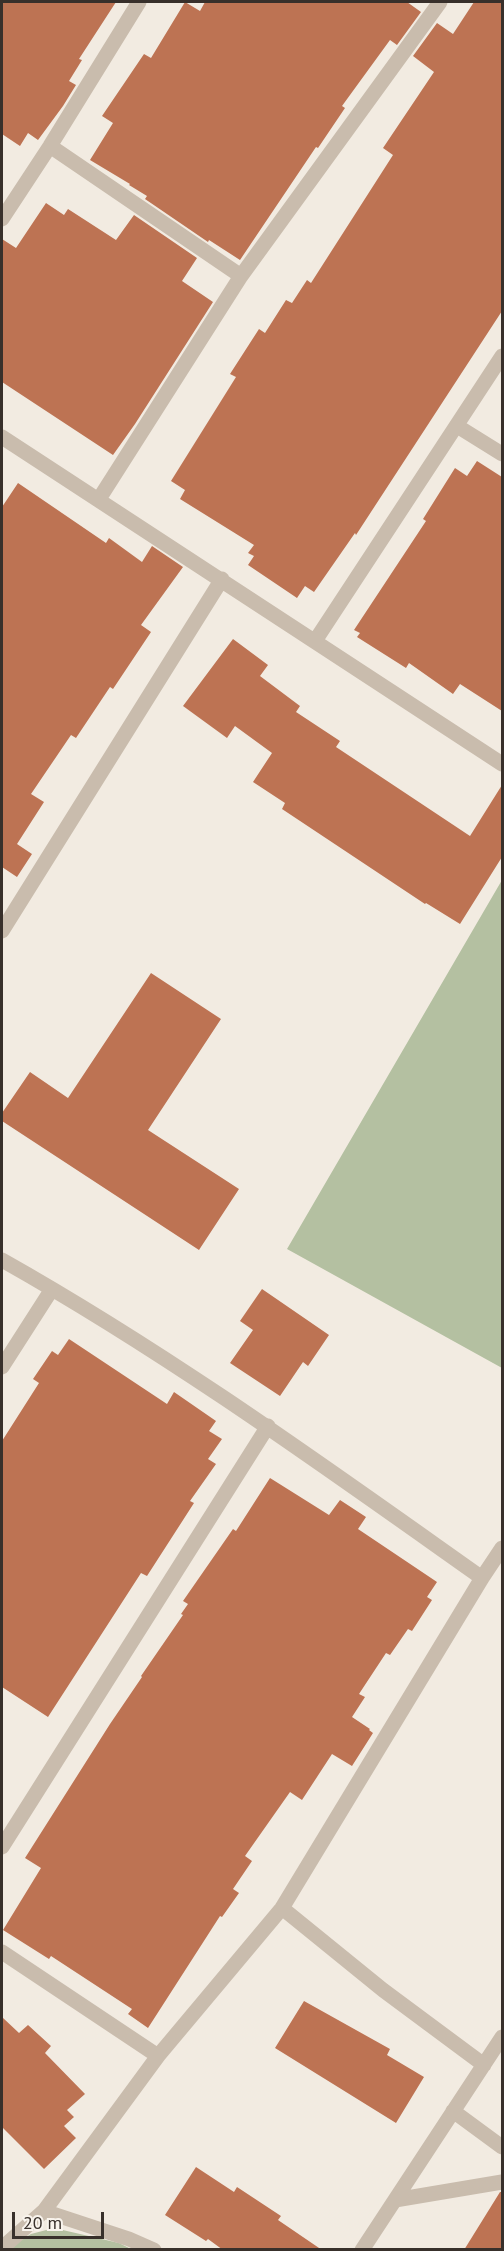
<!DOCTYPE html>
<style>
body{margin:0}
#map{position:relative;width:504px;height:2251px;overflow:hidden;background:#f2ebe1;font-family:"PT Sans",sans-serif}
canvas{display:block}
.frame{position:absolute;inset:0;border:3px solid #38302b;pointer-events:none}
.scale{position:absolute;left:12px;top:2212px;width:92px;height:27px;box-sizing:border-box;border:3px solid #38302b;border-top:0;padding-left:8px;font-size:18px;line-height:21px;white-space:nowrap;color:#38302b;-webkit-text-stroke:4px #f9f4ed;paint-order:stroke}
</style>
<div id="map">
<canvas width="504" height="2251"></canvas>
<div class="frame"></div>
<div class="scale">20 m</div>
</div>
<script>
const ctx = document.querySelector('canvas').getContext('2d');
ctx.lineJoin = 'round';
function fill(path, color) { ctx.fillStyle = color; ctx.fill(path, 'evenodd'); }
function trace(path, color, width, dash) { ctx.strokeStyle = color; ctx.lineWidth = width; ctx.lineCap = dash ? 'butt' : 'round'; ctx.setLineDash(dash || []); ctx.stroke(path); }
fill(new Path2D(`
 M 502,880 L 502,1368 L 287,1249 Z
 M 54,2228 L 119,2243 L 131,2249 L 4,2250 L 31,2234 Z`), '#b4c0a1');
fill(new Path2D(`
 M 2,2 L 116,2 L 79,59 L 82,60 L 69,81 L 76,85 L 63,106 L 38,140 L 28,133 L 20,146 L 2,134 Z
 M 185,2 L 200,11 L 205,2 L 407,2 L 421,12 L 397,45 L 390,40 L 342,106 L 345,108 L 318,148 L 316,147 L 240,260 L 209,240 L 208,242 L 145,199 L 147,196 L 129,185 L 130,184 L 90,160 L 113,123 L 102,116 L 144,54 L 151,58 Z
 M 474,2 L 502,2 L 502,311 L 356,535 L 355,533 L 314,592 L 305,586 L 297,598 L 248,565 L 254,556 L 248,553 L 254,545 L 180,499 L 185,490 L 171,481 L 236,377 L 230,374 L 259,329 L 265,333 L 286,300 L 292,303 L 307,280 L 311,283 L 393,155 L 383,148 L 434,72 L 413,56 L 437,23 L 453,34 Z
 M 46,203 L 64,215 L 68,209 L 116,240 L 134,215 L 197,258 L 182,281 L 213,302 L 135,424 L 113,455 L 2,382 L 2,239 L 16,248 Z
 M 477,461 L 502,477 L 502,711 L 460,684 L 453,694 L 409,663 L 406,668 L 357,637 L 360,633 L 354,630 L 426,521 L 423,519 L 455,468 L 467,476 Z
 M 18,483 L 106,543 L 109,538 L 142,562 L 152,546 L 183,567 L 141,625 L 151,632 L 113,689 L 110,687 L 76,738 L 71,735 L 31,794 L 44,802 L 17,844 L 32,854 L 17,877 L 2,867 L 2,507 Z
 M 233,639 L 268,665 L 260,676 L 300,706 L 296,712 L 340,741 L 336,747 L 470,836 L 502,785 L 502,857 L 460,924 L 426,903 L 425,904 L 282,809 L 285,803 L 253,782 L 272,753 L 235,726 L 227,738 L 183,706 Z
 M 151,973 L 221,1019 L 148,1130 L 239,1189 L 199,1250 L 2,1121 L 2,1113 L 30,1072 L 68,1098 Z
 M 262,1289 L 329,1335 L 308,1366 L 303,1362 L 280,1396 L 230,1363 L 253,1330 L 240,1321 Z
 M 69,1339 L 167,1404 L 174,1392 L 216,1421 L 209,1431 L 222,1439 L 208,1459 L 216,1464 L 190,1501 L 194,1503 L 147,1576 L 141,1573 L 48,1717 L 2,1687 L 2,1441 L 39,1383 L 33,1379 L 52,1351 L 58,1355 Z
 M 270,1478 L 329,1515 L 340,1500 L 366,1517 L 358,1529 L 437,1582 L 427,1597 L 432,1600 L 412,1631 L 408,1629 L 390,1655 L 386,1653 L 359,1694 L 365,1697 L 352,1717 L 370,1729 L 369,1730 L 373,1733 L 352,1766 L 332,1754 L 302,1800 L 290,1792 L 245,1856 L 252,1861 L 233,1889 L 239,1893 L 222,1917 L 220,1916 L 148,2028 L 128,2014 L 132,2009 L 51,1956 L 49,1959 L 3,1930 L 41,1868 L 25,1858 L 110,1724 L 142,1677 L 141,1676 L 183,1615 L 181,1614 L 188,1604 L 183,1601 L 233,1529 L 236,1531 Z
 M 304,2001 L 390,2049 L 387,2055 L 424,2077 L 396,2123 L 275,2048 Z
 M 2,2017 L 19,2033 L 28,2025 L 51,2046 L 45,2053 L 85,2094 L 67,2110 L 74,2117 L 64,2126 L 76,2138 L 44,2169 L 2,2127 Z
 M 196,2167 L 234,2192 L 237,2187 L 281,2216 L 278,2220 L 322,2250 L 223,2250 L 208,2239 L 206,2241 L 165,2215 Z
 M 500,2192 L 502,2192 L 502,2250 L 464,2250 Z`), '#bd7353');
trace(new Path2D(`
 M 50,146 L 241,276
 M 2,219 L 50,146 L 139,2
 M 457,426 L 502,454
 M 2,437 L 502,764
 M 99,499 L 241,276 L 440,2
 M 315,641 L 502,356
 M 2,931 L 222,579
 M 2,1260 C 169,1354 325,1467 482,1578
 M 2,1367 L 52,1289
 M 2,1847 L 268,1426
 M 282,1908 L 383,1990 L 484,2065
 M 2,1952 L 158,2056
 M 453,2111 L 502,2147
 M 395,2200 L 502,2182
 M 44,2211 L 129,2239 L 154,2250
 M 2,2248 L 44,2211 L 158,2056 L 282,1908 L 482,1578 L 502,1548
 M 362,2250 L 502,2037`), '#c9bcad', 15);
</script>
